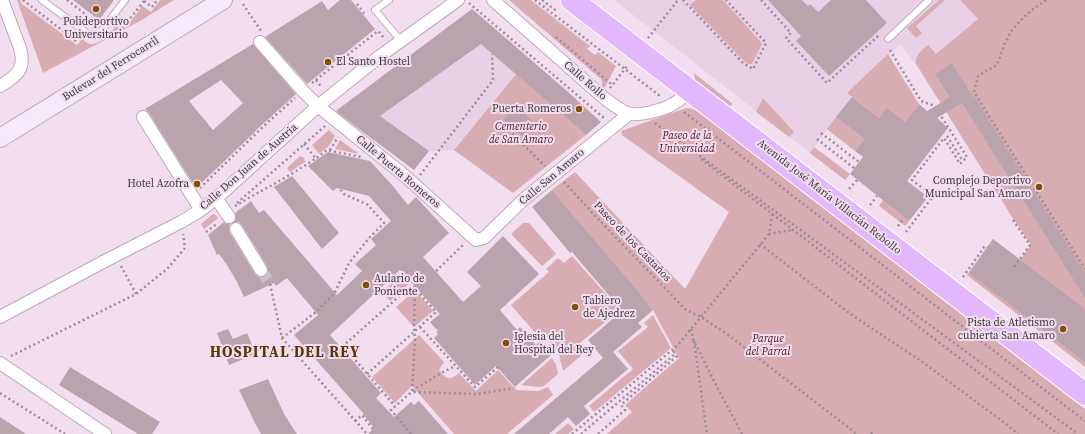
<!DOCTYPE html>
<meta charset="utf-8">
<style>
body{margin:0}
canvas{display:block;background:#f2deef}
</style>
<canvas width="1085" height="434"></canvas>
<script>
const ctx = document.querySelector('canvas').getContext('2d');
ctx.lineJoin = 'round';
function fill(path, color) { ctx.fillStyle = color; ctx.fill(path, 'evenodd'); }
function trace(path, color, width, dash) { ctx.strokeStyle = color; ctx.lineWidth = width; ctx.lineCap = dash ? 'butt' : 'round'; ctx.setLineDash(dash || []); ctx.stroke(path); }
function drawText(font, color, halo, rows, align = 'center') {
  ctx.font = font + ' "Source Serif 4",serif'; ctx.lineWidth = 4; ctx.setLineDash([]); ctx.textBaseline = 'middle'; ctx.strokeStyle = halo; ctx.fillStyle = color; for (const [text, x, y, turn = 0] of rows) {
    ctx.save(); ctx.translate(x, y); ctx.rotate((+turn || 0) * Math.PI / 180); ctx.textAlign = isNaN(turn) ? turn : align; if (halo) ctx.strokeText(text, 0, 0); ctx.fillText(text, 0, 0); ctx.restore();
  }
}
fill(new Path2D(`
 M 614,0 L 960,0 L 982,23 L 918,67 L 900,44 L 847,93 L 852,97 L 810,153 Z
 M 472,9 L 567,91 L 515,74 L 454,150 L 429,151 L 414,170 L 335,111 Z`), '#ead0e7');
fill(new Path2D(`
 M 17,0 L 20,0 L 22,4 L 77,45 L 82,39 C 84,41 87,43 90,44 C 102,45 112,31 118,23 L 126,28 L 142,6 L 151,12 L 160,0 L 174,0 L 140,21 L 43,73 Z
 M 509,0 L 531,0 L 590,46 L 587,49 L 595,55 L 598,52 L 616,66 L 604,89 L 602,87 L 602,80 Z
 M 696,0 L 723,0 L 760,41 L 762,44 L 752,64 L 749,64 L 745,62 L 690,5 Z
 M 939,0 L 945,0 L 916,26 L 922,33 L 916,38 L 907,28 Z
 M 960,0 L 1085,0 L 1085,367 L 967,275 L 993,239 L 1020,260 L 1031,245 L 1012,217 L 916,64 C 915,55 922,50 928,45 L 936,54 L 978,19 Z
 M 888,54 L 919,104 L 905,122 L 879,118 L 847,93 Z
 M 694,73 L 733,104 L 729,107 L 695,81 Z
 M 516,74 L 586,135 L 513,193 L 454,150 Z
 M 763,98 L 794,132 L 789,137 L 756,112 Z
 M 686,108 C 697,109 704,114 712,122 L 1085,409 L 1085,434 L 607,434 L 632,412 L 625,405 L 679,358 L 653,310 L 641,295 L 641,294 L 552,190 L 575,172 L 685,289 L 729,212 L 622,135 L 621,131 Z
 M 836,117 L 864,139 L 855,151 L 827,129 Z
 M 329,130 L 335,136 L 329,146 L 319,154 L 312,145 Z
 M 340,140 L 359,154 L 335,149 Z
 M 814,147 L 850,174 L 845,180 L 810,153 Z
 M 300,156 L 304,158 L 305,162 L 290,172 L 287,168 Z
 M 883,200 L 909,221 L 905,226 L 879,206 Z
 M 213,214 L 216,215 L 218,218 L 216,220 L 204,229 L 201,224 Z
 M 523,223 L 529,223 L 556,254 L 542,266 L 511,234 Z
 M 572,256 L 620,310 L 575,347 L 582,355 L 563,371 L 558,351 L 541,333 L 537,335 L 511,305 L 549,272 L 546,269 L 558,258 L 564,263 Z
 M 401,275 L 409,284 L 390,301 L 382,292 Z
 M 415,290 L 433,311 L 414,327 L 396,307 Z
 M 653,315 L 671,348 L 594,412 L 589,406 L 633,369 L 618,351 L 648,327 L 644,323 Z
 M 419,335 L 444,362 L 439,370 C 445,379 451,381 459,373 L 476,391 L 498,370 L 516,390 L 538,391 L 548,387 L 553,395 L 507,434 L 454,434 L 412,386 L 395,403 L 372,377 Z
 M 552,358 L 556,365 L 558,374 L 544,386 L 538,387 L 521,385 Z
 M 568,423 L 574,429 L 568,434 L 555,434 Z`), '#d8acb3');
fill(new Path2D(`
 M 73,0 L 114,0 L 99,20 Z
 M 340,0 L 351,0 L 375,29 L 307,84 L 265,37 L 322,1 L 328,10 Z
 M 768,0 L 802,0 L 808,6 L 810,4 L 818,12 L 831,0 L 866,0 L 887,23 L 829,76 L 796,41 L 801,36 Z
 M 472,9 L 567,91 L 601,122 L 586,135 L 481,44 L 380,116 L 429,151 L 414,170 L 359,129 L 336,111 Z
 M 253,44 L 296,94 L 254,132 L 255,132 L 196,188 L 149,113 L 145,109 ZM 221,80 L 243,103 L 213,130 L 189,101 Z
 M 952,63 L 973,97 L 974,96 L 1085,273 L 1085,298 L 962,103 L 937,118 L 948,128 L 907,181 L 928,197 L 909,221 L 850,174 L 863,157 L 855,151 L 864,139 L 836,117 L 852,97 L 879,118 L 887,108 L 905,122 L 919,104 L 927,111 L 950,97 L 935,74 Z
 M 516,106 L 535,124 L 523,137 L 504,119 Z
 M 328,152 L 370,161 L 392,185 L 408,205 L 416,197 L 449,233 L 423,257 L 463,302 L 481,286 L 467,272 L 503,236 L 539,274 L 500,310 L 517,330 L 520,327 L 536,345 L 540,341 L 552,354 L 515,387 L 496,366 L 475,385 L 434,338 L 438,334 L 436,332 L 438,331 L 430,322 L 440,314 L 400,270 L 330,335 L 381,393 L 376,398 L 394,417 L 411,402 L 414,405 L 419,401 L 448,434 L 368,434 L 374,428 L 363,414 L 363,413 L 294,335 L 318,315 L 287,278 L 276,286 L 274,283 L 244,297 L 237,282 L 227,265 L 219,254 L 217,255 L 208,235 L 224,222 L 226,224 L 230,224 L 229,229 L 230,233 L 255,274 L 257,276 L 261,277 L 265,276 L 267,274 L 268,270 L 267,266 L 242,225 L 239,222 L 234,222 L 236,217 L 235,213 L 251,201 L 259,213 L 264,210 L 337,295 L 362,271 L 355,264 L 376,245 L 371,239 L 391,221 L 369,196 L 337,188 L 333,191 L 308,166 Z
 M 292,176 L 339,233 L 322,249 L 274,187 Z
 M 552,190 L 641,294 L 641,295 L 653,310 L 638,323 L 642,327 L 613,352 L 628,369 L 584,406 L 590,414 L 576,426 L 568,417 L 549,434 L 514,434 L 603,358 L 588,340 L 622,311 L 572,252 L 570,253 L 532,207 Z
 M 993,239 L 1085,309 L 1085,362 L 969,273 Z
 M 228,329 L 233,339 L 247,333 L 256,354 L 229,365 L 217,333 Z
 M 70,367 L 160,422 L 152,434 L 138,434 L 59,385 Z
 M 268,379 L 284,414 L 297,434 L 261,434 L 257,427 L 239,390 Z
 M 0,417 L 26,434 L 0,434 Z`), '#bba3ad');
trace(new Path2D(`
 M 261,270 L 270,284`), '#cebdcc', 12, [12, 6]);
const lane = new Path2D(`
 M 42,0 L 88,34 L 97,34 L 102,30 L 125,0
 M 389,0 L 375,10 L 401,41
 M 888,39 L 929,0`);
const street = new Path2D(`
 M 493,0 L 603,97 C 611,103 618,109 627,113 C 638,117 663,110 673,104 C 679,101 685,95 690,91
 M 260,42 L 303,91 L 318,106 L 405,176 L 476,240 L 484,238 L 523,200 L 629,114
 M 0,86 C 17,76 26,69 20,48 L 2,0
 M 143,117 L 201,210
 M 216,198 L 229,217
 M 236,229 L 261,270
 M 0,317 L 103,262 L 181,222 L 201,210 L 221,194 L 318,106 L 380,56 L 458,0
 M 0,363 L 105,434`);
const secondary = new Path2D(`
 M 0,138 L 223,0`);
const highway = new Path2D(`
 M 572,0 L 1085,394`);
trace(lane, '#bca9b9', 8);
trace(street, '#bca9b9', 14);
trace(secondary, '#bca9b9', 20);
trace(highway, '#fff', 24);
trace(new Path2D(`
 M 23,0 L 76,41 L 79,37
 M 67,0 L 97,23
 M 535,0 L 660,96
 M 542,0 L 558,12
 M 683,0 L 743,63 L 753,69 L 766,43 L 726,0
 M 761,0 L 791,33 L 786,38 L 827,83 L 879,35
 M 1046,0 L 1032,10 L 1021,20 L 1012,30 L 1005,43 L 997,65 L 978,76 L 974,92 L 1085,269
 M 144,1 L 152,7 L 157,0
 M 469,3 L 604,118
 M 243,4 L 261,31
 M 357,4 L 366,16
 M 120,21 L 125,25 L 144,1 L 143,0
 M 556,37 L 610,83 L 609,86
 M 648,38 L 678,0
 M 890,50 L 921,101 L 935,106
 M 316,80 L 322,88
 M 312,83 L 378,31 L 385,39
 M 610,88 L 628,65
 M 684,112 L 1085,421
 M 498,120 L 545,166
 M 655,123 L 1078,434
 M 821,133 L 859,162
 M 947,136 L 963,161
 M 817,139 L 854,168
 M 304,144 L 317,160
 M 330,150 L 338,137
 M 701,159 L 1058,434
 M 420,175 L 493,80 L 492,54
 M 564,182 L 601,222 L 686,310 L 701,317 L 727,334 L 857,434
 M 200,188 L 268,122 L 295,98
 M 849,189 L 857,180
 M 237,203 L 325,126
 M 870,205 L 877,196
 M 235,206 C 265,188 299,172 327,150 L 361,157
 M 772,214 L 769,234 L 792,230
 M 1013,220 L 1030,245 L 1014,267
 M 898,226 L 904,218
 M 206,232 L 218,223
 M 906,232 L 933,196 L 912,180 L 944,138 L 960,164 L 967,157 L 941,116
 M 760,244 L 849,313 L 921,361 L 1006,424 L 1018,434
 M 121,266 L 136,294
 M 436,271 L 464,244
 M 963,277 L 985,246 L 987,247
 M 270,284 L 282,338 L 367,434
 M 415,289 L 414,327 L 415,338 L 412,392 L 477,394 L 514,388
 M 420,327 L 475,387 L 498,367
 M 691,329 L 693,339 L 718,389 L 742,434
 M 282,338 L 316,312 L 334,294 L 349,263 L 369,238 L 384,223 L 368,205 L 344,194 L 339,188
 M 694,341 L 707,434
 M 11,356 L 136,294 L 167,269 L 185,248 L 183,234
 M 367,374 L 436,312 L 412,285 L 343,346 L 395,406
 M 0,393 L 65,434
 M 355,421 L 362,415 L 373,429
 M 411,434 L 391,410 L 415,389 L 441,373 L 455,366
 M 572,434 L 678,345 L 769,234
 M 581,434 L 675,354 L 673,350
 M 598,434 L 625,410 L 621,405 L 677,356 L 675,353
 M 871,434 L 874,430`), '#9a8c98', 2.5, [2, 3]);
trace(lane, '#fff', 6);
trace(street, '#fff', 12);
trace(secondary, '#f6e9fe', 18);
trace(highway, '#e2b7fc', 22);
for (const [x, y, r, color] of [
 [96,9,4,"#874d02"],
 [328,62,4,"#874d02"],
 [579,109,4,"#874d02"],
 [197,184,4,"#874d02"],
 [1039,187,4,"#874d02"],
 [366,285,4,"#874d02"],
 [575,307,4,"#874d02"],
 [1063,329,4,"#874d02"],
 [506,343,4,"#874d02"]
]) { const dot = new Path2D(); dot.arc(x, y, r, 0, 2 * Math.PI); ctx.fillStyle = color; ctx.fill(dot); trace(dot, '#f2deef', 1.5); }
drawText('11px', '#3f373e', '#f2deef', [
 ["Polideportivo",96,22,"center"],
 ["Universitario",96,35,"center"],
 ["El Santo Hostel",336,62],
 ["Puerta Romeros",571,109,"right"],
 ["Complejo Deportivo",1031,181,"right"],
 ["Municipal San Amaro",1031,194,"right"],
 ["Hotel Azofra",189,184,"right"],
 ["Aulario de",374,279],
 ["Poniente",374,292],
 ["Tablero",583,301],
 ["de Ajedrez",583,314],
 ["Pista de Atletismo",1055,323,"right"],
 ["cubierta San Amaro",1055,336,"right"],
 ["Iglesia del",514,337],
 ["Hospital del Rey",514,350]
], 'left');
drawText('11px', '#3f373e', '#f2deef', [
 ["Bulevar del Ferrocarril",111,69,-32],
 ["Calle Rollo",585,81,41],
 ["Calle Don Juan de Austria",249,167,-41],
 ["Calle Puerta Romeros",398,172,40],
 ["Calle San Amaro",552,177,-40],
 ["Avenida José María Villacián Rebollo",829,197,38],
 ["Paseo de los Castaños",632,242,46]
]);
drawText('italic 11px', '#4d1524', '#f2deef', [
 ["Cementerio",521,127],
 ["de San Amaro",521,140],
 ["Paseo de la",687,136],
 ["Universidad",687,149],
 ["Parque",768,339],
 ["del Parral",768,352]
]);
ctx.letterSpacing = '1px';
drawText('bold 15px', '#5c3405', '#f2deef', [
 ["HOSPITAL DEL REY",285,353]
]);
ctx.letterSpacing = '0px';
</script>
